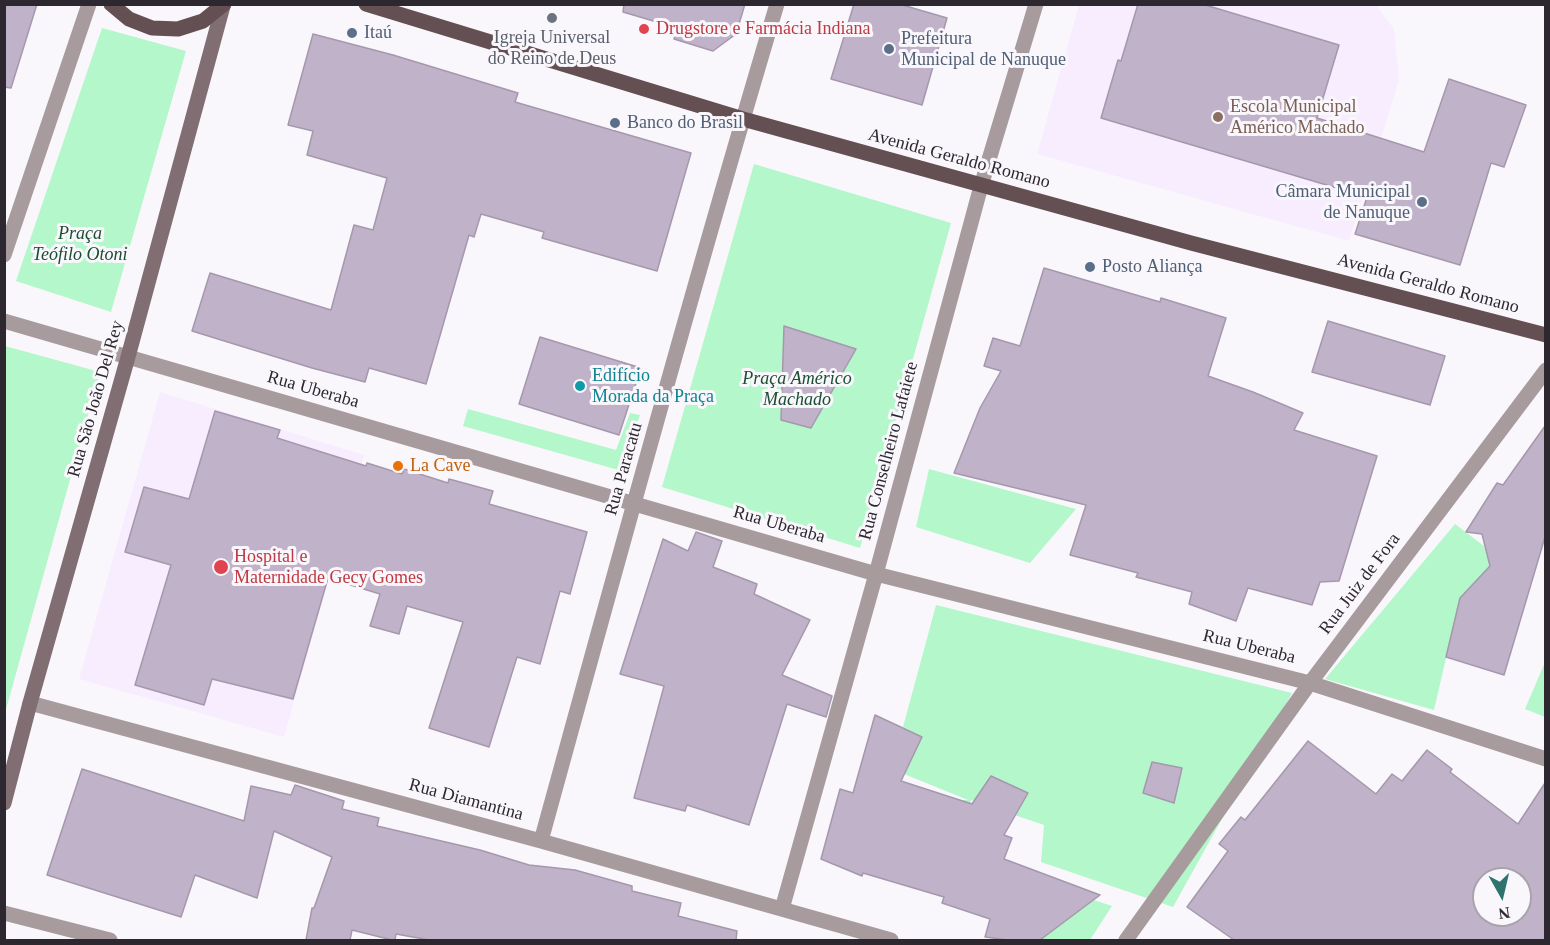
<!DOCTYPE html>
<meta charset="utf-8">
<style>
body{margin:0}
#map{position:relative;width:1550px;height:945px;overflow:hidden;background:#faf7fc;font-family:Georgia,serif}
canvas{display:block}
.frame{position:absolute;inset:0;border:6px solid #2d2830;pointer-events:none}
.north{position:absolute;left:1472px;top:867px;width:60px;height:60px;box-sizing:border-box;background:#faf7fc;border:2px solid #a8a4aa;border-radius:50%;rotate:172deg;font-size:16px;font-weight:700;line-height:24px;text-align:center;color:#2d2830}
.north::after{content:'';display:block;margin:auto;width:21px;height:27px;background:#2c746d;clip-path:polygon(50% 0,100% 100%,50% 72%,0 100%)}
</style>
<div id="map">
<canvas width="1550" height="945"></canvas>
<div class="frame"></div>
<div class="north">N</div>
</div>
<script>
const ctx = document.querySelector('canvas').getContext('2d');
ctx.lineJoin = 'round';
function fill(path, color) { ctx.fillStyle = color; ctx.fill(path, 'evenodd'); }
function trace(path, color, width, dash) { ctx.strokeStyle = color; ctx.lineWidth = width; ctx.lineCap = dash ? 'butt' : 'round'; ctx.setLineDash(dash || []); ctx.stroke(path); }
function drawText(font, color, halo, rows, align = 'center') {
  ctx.font = font + ' Georgia,serif'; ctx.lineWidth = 6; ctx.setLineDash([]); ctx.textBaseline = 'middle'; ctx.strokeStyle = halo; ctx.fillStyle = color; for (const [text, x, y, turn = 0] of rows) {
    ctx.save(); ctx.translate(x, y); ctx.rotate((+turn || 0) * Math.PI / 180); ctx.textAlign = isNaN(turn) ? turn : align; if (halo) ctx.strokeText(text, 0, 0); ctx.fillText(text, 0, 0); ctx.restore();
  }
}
fill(new Path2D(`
 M 1079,5 L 1376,5 L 1394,29 L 1399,80 L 1349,241 L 1037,154 Z
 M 160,392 L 364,455 L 284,737 L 79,679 Z`), '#f8edff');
fill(new Path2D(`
 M 102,28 L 186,51 L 111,312 L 16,281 Z
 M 754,164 L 951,223 L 860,548 L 662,487 Z
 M 5,346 L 100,372 L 5,713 L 4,346 Z
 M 468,409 L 616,450 L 630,413 L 640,415 L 622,471 L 463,426 Z
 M 929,469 L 1076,509 L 1030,563 L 916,527 Z
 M 1455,524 L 1484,546 L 1490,566 L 1460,598 L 1434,710 L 1325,679 Z
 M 936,605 L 1292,693 L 1173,907 L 1041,862 L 1044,825 L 971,800 L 950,879 L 938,800 L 968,800 L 904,774 L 922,737 L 903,727 Z
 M 1545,662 L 1545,717 L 1525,709 Z
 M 1094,900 L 1112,906 L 1090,940 L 1040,940 Z`), '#b3f7cb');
const building = new Path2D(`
 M 4,4 L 37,4 L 11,88 L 4,87 Z
 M 624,4 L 745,4 L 736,34 L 713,51 L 674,39 L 677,28 L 623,12 Z
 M 854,4 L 899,4 L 947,18 L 922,105 L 831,79 Z
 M 1138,4 L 1202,4 L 1339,45 L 1317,118 L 1424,152 L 1449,79 L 1526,105 L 1504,167 L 1491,163 L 1460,265 L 1355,234 L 1367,197 L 1101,118 L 1118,60 L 1121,61 Z
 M 313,34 L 393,55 L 518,93 L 515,102 L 691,153 L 657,271 L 542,238 L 544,232 L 481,214 L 474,237 L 469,235 L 426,384 L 369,368 L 365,382 L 312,368 L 192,331 L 210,273 L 331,310 L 354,225 L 373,230 L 387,178 L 307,155 L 313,131 L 288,125 Z
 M 1044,268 L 1160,302 L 1161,298 L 1226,318 L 1208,376 L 1253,392 L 1303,413 L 1294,430 L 1377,456 L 1339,581 L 1320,582 L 1312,605 L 1248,588 L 1236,621 L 1189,604 L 1192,592 L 1136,577 L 1138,573 L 1070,555 L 1086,505 L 954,473 L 980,408 L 1001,371 L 984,366 L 993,338 L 1020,346 Z
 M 1328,321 L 1445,356 L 1430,405 L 1312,372 Z
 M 784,326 L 856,349 L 811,428 L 781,420 Z
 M 540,337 L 641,368 L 619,435 L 519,404 Z
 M 215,411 L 280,430 L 277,438 L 366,466 L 367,463 L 402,474 L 404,469 L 448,483 L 449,479 L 493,491 L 489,504 L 587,532 L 570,594 L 560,591 L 540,664 L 517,657 L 489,747 L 429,728 L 463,622 L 407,606 L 399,634 L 370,626 L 380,594 L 328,578 L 293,699 L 212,679 L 204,705 L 135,685 L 171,565 L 125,552 L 144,487 L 189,499 Z
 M 1545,426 L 1545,537 L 1504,675 L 1446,657 L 1460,598 L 1490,566 L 1482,534 L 1466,532 L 1497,483 L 1503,485 Z
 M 696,532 L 722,541 L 713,567 L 757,584 L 754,594 L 810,620 L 782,675 L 832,696 L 826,717 L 787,704 L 749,825 L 687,805 L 685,811 L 634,798 L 664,686 L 620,674 L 663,539 L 688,551 Z
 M 875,715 L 922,737 L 901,781 L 972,804 L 991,776 L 1028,793 L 1004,835 L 1012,838 L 1004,859 L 1100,895 L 1040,940 L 1007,940 L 985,937 L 990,919 L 942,903 L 944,897 L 863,873 L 862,876 L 821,859 L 840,789 L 853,793 Z
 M 1308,741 L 1376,794 L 1392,774 L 1402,781 L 1427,750 L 1452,769 L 1450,772 L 1518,824 L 1545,783 L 1545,940 L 1234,940 L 1187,907 L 1228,851 L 1219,844 L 1241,817 L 1245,820 ZM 1484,879 L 1520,879 L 1520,915 L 1484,915 Z
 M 1152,762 L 1182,768 L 1174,803 L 1143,793 Z
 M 82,769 L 244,821 L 251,786 L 291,795 L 295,785 L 344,801 L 342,809 L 379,818 L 377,826 L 480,850 L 529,865 L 575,870 L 632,886 L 632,891 L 681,903 L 678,916 L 737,931 L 736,940 L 429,940 L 396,934 L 395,940 L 392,940 L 352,930 L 350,940 L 306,940 L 312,908 L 314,908 L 332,857 L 274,831 L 257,898 L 195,875 L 181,917 L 47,875 Z`);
fill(building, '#c0b2c8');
trace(building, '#a598ad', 1.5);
trace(new Path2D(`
 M 4,255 L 89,4
 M 4,321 L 876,574 L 1310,683 L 1546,759
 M 30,703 L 541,841 L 891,940
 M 541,841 C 618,561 694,282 777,4
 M 782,909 L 876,574 L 981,186 L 1036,4
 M 4,913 L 110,940
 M 1126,940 L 1310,683 L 1546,370`), '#a79b9d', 15);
trace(new Path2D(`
 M 4,803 L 30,703 L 128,357 L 223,6`), '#806e72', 15);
trace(new Path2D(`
 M 111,4 L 129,19 L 152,28 L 178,29 L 203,21 L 224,4
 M 366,4 L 743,119 L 1191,243 L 1546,335`), '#644f53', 15);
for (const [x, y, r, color] of [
 [552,18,6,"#6b7280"],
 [644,29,6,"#e0444e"],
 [352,33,6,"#5c6f8a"],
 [889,49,6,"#5c6f8a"],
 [1218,117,6,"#8d6e63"],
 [615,123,6,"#5c6f8a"],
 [1422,202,6,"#5c6f8a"],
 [1090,267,6,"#5c6f8a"],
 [580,386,6,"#0f9aa8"],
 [398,466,6,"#e8710a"],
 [221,567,8,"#e0444e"]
]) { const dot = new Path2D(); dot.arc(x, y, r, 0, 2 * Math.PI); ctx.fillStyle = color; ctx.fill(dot); trace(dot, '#faf7fc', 2); }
drawText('18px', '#be3a42', '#faf7fc', [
 ["Drugstore e Farmácia Indiana",656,29],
 ["Hospital e",234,557],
 ["Maternidade Gecy Gomes",234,578]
], 'left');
drawText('18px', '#4e5e75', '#faf7fc', [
 ["Itaú",364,33],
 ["Prefeitura",901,39],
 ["Municipal de Nanuque",901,60],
 ["Banco do Brasil",627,123],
 ["Câmara Municipal",1410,192,"right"],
 ["de Nanuque",1410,213,"right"],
 ["Posto Aliança",1102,267]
], 'left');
drawText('18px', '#5b616d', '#faf7fc', [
 ["Igreja Universal",552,38],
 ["do Reino de Deus",552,59]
]);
drawText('18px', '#785e54', '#faf7fc', [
 ["Escola Municipal",1230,107],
 ["Américo Machado",1230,128]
], 'left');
drawText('18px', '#2d2830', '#faf7fc', [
 ["Avenida Geraldo Romano",959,159,15],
 ["Avenida Geraldo Romano",1428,284,15],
 ["Rua Uberaba",313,390,16],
 ["Rua São João Del Rey",96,399,-74],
 ["Rua Conselheiro Lafaiete",889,451,-75],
 ["Rua Paracatu",624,469,-74],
 ["Rua Uberaba",779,525,16],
 ["Rua Juiz de Fora",1360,584,-53],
 ["Rua Uberaba",1249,647,14],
 ["Rua Diamantina",466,800,15]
]);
drawText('italic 18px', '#1b4e31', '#faf7fc', [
 ["Praça",80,234],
 ["Teófilo Otoni",80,255],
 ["Praça Américo",797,379],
 ["Machado",797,400]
]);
drawText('18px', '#0d838f', '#faf7fc', [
 ["Edifício",592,376],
 ["Morada da Praça",592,397]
], 'left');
drawText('18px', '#c56008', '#faf7fc', [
 ["La Cave",410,466]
], 'left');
</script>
